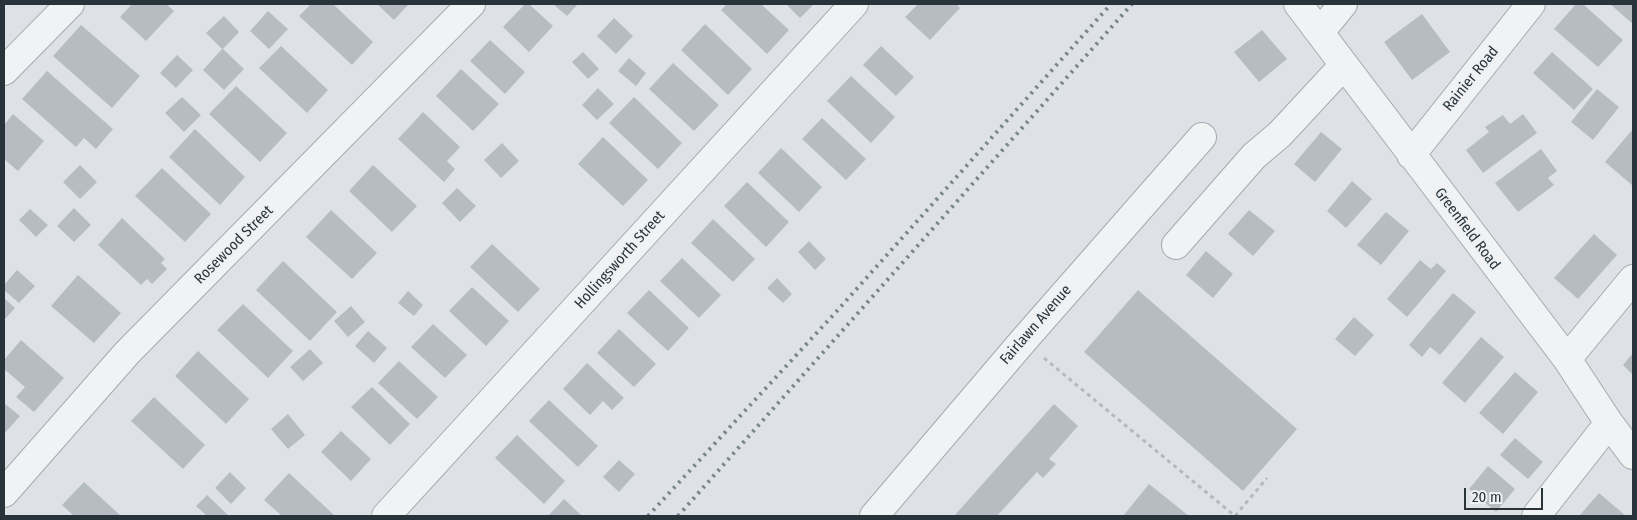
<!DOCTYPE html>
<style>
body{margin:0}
#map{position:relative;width:1637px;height:520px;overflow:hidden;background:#dee2e6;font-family:"Fira Sans Condensed",sans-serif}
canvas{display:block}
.frame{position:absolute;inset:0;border:5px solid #29333a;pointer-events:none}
.scale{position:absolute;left:1464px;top:488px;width:79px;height:22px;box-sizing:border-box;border:2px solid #29333a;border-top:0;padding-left:6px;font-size:15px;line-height:18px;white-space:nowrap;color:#29333a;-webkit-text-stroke:4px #edf1f4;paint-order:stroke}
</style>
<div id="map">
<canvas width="1637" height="520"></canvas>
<div class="frame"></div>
<div class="scale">20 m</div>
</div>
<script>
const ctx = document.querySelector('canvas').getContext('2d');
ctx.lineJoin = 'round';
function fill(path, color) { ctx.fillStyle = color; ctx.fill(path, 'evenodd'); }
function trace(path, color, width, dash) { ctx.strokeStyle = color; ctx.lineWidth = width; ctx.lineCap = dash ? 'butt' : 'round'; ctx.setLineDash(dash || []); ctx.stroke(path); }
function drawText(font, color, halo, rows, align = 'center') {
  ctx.font = font + ' "Fira Sans Condensed",sans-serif'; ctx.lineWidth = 4; ctx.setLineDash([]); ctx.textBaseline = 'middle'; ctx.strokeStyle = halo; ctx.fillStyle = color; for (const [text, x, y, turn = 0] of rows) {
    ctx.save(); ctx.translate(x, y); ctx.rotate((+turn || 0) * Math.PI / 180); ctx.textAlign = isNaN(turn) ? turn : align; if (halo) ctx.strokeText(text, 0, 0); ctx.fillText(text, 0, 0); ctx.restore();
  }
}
fill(new Path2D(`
 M 132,4 L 166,4 L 174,11 L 146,41 L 120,17 Z
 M 311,4 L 333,4 L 373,42 L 352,65 L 299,16 Z
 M 377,4 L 409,4 L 394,20 Z
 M 525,4 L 529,4 L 553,26 L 529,52 L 503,27 Z
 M 553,4 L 578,4 L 567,16 Z
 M 727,4 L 761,4 L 789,30 L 767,54 L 721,10 Z
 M 786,4 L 814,4 L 800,18 Z
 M 918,4 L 956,4 L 960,8 L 930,40 L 905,17 Z
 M 1576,4 L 1583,4 L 1623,40 L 1598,67 L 1554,29 Z
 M 1610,4 L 1633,4 L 1633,24 Z
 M 268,11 L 288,29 L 269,49 L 250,31 Z
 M 1422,14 L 1450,52 L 1412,80 L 1384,42 Z
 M 224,16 L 239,32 L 223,49 L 244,69 L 224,90 L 203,70 L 222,49 L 206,33 Z
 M 614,18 L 633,36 L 616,54 L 597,36 Z
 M 705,24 L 752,69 L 728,95 L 681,50 Z
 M 81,25 L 140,76 L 112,108 L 53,56 Z
 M 1262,30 L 1287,59 L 1259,82 L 1234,52 Z
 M 490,40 L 525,72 L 505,94 L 470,61 Z
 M 281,46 L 328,90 L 307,113 L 259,68 Z
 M 881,46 L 914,77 L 896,96 L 863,65 Z
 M 583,52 L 599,69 L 588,79 L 572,62 Z
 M 1552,52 L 1593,89 L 1574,110 L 1533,73 Z
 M 177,55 L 193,70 L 176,88 L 160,73 Z
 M 629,58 L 646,73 L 636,86 L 618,71 Z
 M 673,63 L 719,105 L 694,131 L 649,89 Z
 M 461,69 L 499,104 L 473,131 L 436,96 Z
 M 47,71 L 113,129 L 96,149 L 84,138 L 76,147 L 22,99 Z
 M 851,76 L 895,117 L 871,143 L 827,101 Z
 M 236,86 L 287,133 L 260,162 L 209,114 Z
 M 598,88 L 614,104 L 597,120 L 582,105 Z
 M 1597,89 L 1619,107 L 1593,140 L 1571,122 Z
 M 182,97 L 201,115 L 184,132 L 165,113 Z
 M 634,97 L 682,143 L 658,169 L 609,123 Z
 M 423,112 L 460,147 L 447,161 L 455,169 L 444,182 L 398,139 Z
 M 13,114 L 44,141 L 18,171 L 4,159 L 4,125 Z
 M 1523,114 L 1537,133 L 1483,173 L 1466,150 L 1489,132 L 1485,127 L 1503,115 L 1510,124 Z
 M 822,118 L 866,159 L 846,180 L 802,139 Z
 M 195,129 L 245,177 L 220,205 L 169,157 Z
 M 1633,129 L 1633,186 L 1605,162 Z
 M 1321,132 L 1342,149 L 1315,182 L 1294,164 Z
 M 603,137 L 648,180 L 623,206 L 578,164 Z
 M 502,143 L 519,161 L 501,178 L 484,160 Z
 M 781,148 L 822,187 L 799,212 L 758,173 Z
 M 1541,149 L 1557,171 L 1548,178 L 1554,185 L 1518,212 L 1495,183 Z
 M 80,165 L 97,182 L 80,199 L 63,182 Z
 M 373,165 L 417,206 L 392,232 L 349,191 Z
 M 162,168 L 211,214 L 185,242 L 135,196 Z
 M 1352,181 L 1372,199 L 1346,228 L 1327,211 Z
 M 747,182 L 789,222 L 766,247 L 724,206 Z
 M 457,188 L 476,206 L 460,222 L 442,203 Z
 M 74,208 L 91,225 L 74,242 L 57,226 Z
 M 30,209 L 48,225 L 36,237 L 19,220 Z
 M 331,210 L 377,253 L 352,279 L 306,237 Z
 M 1249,210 L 1275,231 L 1253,256 L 1228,234 Z
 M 1386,212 L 1409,231 L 1381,265 L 1357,245 Z
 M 122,218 L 165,259 L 161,263 L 167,269 L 152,284 L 147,279 L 141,285 L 98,245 Z
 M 713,219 L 755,259 L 733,282 L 691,243 Z
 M 1594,234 L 1617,255 L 1578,299 L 1554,278 Z
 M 809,241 L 826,259 L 815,270 L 798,252 Z
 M 492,244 L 540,289 L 518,312 L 470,267 Z
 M 1206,251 L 1233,274 L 1213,298 L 1186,275 Z
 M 682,258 L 721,295 L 699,318 L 660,281 Z
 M 1420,260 L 1431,269 L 1437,263 L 1446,271 L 1407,317 L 1387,299 Z
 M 283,261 L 337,312 L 310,341 L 256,290 Z
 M 17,270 L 35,286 L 19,303 L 4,290 L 4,285 Z
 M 78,275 L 121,313 L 94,343 L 51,306 Z
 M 777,278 L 792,294 L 783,303 L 767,288 Z
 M 472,287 L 509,321 L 486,346 L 449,311 Z
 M 649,290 L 689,328 L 668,351 L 627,313 Z
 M 1138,290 L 1297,429 L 1243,491 L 1084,352 Z
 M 408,291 L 423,305 L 414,316 L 398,303 Z
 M 1453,293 L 1476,312 L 1440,355 L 1430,347 L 1422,357 L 1409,345 Z
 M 4,298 L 15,308 L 4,320 Z
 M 243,304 L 293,351 L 268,378 L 217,330 Z
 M 351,306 L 365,322 L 348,337 L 334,321 Z
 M 1354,317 L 1374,335 L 1355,356 L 1335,339 Z
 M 433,324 L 467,355 L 445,378 L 411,347 Z
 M 619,329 L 656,364 L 634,387 L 597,353 Z
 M 368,331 L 387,348 L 374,363 L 355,346 Z
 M 1481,337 L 1504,357 L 1465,403 L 1442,383 Z
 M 21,340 L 64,378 L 34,412 L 16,397 L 25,387 L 4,369 L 4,360 Z
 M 310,349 L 323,363 L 303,381 L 290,367 Z
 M 198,351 L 249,399 L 226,424 L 175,376 Z
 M 1633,353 L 1633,375 L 1623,365 Z
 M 399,361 L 438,397 L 417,419 L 378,383 Z
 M 587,363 L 624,398 L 612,410 L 603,401 L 590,415 L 563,389 Z
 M 1515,372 L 1538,392 L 1503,434 L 1479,413 Z
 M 372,387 L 410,424 L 390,445 L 351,407 Z
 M 154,397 L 205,445 L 183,469 L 131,421 Z
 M 549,400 L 598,446 L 578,467 L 529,421 Z
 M 4,403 L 20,416 L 4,434 Z
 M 1054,404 L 1078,426 L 1049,459 L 1056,464 L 1043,478 L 1037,472 L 997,516 L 954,516 Z
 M 288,414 L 305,435 L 288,449 L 271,429 Z
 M 341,431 L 371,459 L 351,481 L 321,452 Z
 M 517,435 L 565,481 L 544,504 L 495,458 Z
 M 1515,438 L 1543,462 L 1528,479 L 1500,455 Z
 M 619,460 L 635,474 L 619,492 L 603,477 Z
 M 1488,466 L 1515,489 L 1496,512 L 1469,489 Z
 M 230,472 L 246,488 L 231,504 L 215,488 Z
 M 289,473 L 334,515 L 333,516 L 282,516 L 264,500 Z
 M 84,482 L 121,516 L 74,516 L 62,505 Z
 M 1149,484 L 1189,516 L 1123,516 Z
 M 1599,493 L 1626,516 L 1579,516 Z
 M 207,495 L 229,516 L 207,516 L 196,506 Z
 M 564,499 L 582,516 L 548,516 Z`), '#b6bdc2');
const minor = new Path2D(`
 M 1298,4 L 1567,359 L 1609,423 L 1633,455
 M 1321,31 L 1343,4
 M 4,71 L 70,4
 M 1411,155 L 1531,4
 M 1176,245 L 1254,156 L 1280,134 L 1344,65
 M 1567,359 L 1633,279
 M 4,493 L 127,353 L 471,4
 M 386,516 L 854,4
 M 874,516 L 1023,341 L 1202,137
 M 1536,516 L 1609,423`);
trace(minor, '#a4aaaf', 30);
trace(new Path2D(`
 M 1044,358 L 1235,516 L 1267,478`), '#b4b9bc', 3, [4, 4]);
trace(minor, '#f0f2f4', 28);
trace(new Path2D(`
 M 648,516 L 836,312 L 1111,4
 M 678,516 L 1132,4`), '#79858d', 4, [2.5, 5]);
drawText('15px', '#29333a', '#edf1f4', [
 ["Rainier Road",1471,79,-51],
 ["Greenfield Road",1467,229,53],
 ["Rosewood Street",234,245,-45],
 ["Hollingsworth Street",620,260,-48],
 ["Fairlawn Avenue",1036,325,-49]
]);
</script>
